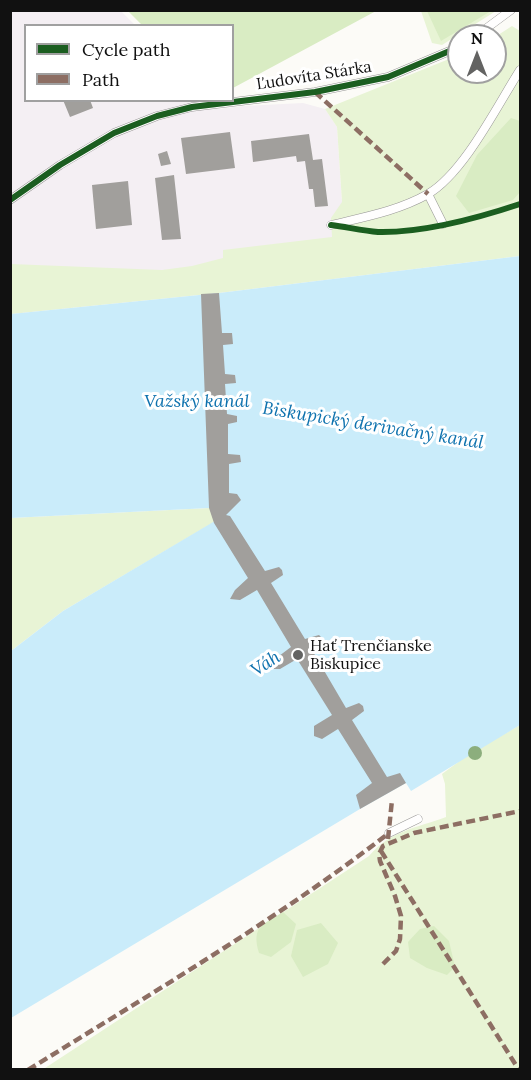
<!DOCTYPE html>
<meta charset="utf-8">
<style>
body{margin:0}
#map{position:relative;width:531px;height:1080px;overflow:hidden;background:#fcfbf7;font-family:Lora,serif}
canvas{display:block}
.frame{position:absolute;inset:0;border:12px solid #111;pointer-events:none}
.legend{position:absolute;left:24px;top:24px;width:210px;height:78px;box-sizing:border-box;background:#fff;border:2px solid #a0a0a0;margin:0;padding:8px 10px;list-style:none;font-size:18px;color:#111}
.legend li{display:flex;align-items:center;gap:12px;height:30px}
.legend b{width:30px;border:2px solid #a0a0a0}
.north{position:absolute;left:447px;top:24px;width:60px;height:60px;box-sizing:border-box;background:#fff;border:2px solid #a0a0a0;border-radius:50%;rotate:0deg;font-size:16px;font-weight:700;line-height:24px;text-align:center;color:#111}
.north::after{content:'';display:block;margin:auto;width:21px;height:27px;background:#636362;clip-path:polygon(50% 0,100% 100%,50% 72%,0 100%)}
</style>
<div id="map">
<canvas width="531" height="1080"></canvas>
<div class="frame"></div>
<ul class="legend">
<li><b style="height:8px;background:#1b5e20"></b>Cycle path</li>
<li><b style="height:8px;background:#8d6e63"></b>Path</li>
</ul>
<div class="north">N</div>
</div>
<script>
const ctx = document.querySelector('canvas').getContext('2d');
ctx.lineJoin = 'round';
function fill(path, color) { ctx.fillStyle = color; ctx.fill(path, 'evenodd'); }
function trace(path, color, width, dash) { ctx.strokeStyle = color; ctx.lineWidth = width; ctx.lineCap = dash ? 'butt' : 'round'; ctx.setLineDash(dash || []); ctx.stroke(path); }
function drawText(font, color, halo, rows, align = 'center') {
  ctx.font = font + ' Lora,serif'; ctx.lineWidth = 6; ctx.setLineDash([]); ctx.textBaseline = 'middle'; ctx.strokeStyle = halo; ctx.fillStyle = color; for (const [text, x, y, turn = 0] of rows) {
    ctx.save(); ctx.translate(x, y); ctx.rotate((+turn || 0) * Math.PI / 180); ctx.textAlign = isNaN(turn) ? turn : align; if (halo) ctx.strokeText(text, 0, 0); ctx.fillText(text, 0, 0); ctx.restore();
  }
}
fill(new Path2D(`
 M 11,11 L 121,11 L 135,25 L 26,26 L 26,100 L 208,100 L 218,109 L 243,106 L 303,103 L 325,109 L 337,127 L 342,202 L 340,278 L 11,314 Z`), '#f4eff3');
fill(new Path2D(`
 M 421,11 L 496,11 L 442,45 L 432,43 Z
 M 512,26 L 520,31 L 520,256 L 219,293 L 11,314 L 11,264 L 162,270 L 192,266 L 223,258 L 223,250 L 332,237 L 331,218 L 342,202 L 337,127 L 325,109 L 459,55 L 459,72 L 495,72 L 495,37 Z
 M 209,508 L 226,515 L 63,611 L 11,651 L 11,518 Z
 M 520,725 L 520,1069 L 42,1070 L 369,856 C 391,830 417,828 446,817 L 445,784 L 442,774 L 469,754 Z`), '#e8f4d5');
fill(new Path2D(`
 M 128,11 L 376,11 L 233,88 L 232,26 L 142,25 Z
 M 427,11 L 427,10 L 491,11 L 441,41 Z
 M 511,118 L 520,121 L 520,192 L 513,200 L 469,213 L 456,196 L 477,155 Z
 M 283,912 L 296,924 L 291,942 L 271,957 L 259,953 C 251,926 263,925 283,912 Z
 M 321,923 L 338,943 L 328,964 L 303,977 L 291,956 L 297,930 Z
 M 434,926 L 449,941 L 455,967 L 447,975 L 427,968 L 410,958 L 408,942 L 420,929 Z`), '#d9ecc3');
fill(new Path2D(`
 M 520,256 L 520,725 L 411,791 L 406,783 L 360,809 L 11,1018 L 11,651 L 63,611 L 225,515 L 209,508 L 11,518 L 11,314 L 219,293 Z`), '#caecfa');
fill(new Path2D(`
 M 63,100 L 90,100 L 93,108 L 70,117 Z
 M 230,132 L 235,168 L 186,174 L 181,138 Z
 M 309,134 L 313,160 L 322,159 L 328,206 L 315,207 L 313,189 L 309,189 L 305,161 L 297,162 L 296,156 L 253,162 L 251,141 Z
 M 167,151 L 171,164 L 161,166 L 158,154 Z
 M 174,175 L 181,239 L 162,240 L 155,178 Z
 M 128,181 L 132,225 L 96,229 L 92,185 Z
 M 219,293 L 222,333 L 232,333 L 233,344 L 223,345 L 225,374 L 235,375 L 236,383 L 225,384 L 227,414 L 237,416 L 237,422 L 228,424 L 228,454 L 240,455 L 241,462 L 229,464 L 229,493 L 237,494 L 241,500 L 226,515 L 230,516 L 265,571 L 279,567 L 282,570 L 283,575 L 271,583 L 305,639 L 319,635 L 322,638 L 322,642 L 312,650 L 346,708 L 359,703 L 363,706 L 364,711 L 352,720 L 387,777 L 400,773 L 406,783 L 360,809 L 356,795 L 372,783 L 338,729 L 322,739 L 314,736 L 314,726 L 332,715 L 297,659 L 280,669 L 271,669 L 275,659 L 291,647 L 257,590 L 240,600 L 230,599 L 235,590 L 248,578 L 214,523 L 209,508 L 201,294 Z`), '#a19f9c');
const lane = new Path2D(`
 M 476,36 L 511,10
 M 428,194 L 443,224
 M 10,200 L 60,165 L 114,133 L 157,116 L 192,107 L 315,92 L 388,77 L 459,47
 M 331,225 C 364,217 398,211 428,194 C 464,173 497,106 520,70
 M 389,833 L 418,819`);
trace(lane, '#979695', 9);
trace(lane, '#fffefe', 8);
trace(new Path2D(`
 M 315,92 L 428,194
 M 388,839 L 392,800
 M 381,851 L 519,1070
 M 383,964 L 396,951 L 400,939 L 401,916 L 395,896 L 380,861 L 379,854 L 383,846 L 414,833 L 520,811
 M 28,1070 C 150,994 275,921 389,833`), '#8d6e63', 4.5, [9, 4.5]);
trace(new Path2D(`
 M 10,200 L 60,165 L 114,133 L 157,116 L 192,107 L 315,92 L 388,77 L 459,47
 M 331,225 C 347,227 363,231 378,232 C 423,233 478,218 520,204`), '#1b5e20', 6);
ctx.fillStyle = '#8cae7d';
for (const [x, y] of [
 [475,753]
]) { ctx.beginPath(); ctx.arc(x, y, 7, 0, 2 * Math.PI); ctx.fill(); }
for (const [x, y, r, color] of [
 [298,655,6,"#636362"]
]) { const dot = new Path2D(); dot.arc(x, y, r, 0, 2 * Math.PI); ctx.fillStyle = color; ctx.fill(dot); trace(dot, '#fff', 2); }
drawText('16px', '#111', '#fff', [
 ["Ľudovíta Stárka",314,76,-9]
]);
drawText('16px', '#111', '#fff', [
 ["Hať Trenčianske",310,646],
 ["Biskupice",310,664]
], 'left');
drawText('italic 18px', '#0e72ae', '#fff', [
 ["Važský kanál",197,402],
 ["Biskupický derivačný kanál",373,426,9],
 ["Váh",266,664,-33]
]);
</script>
